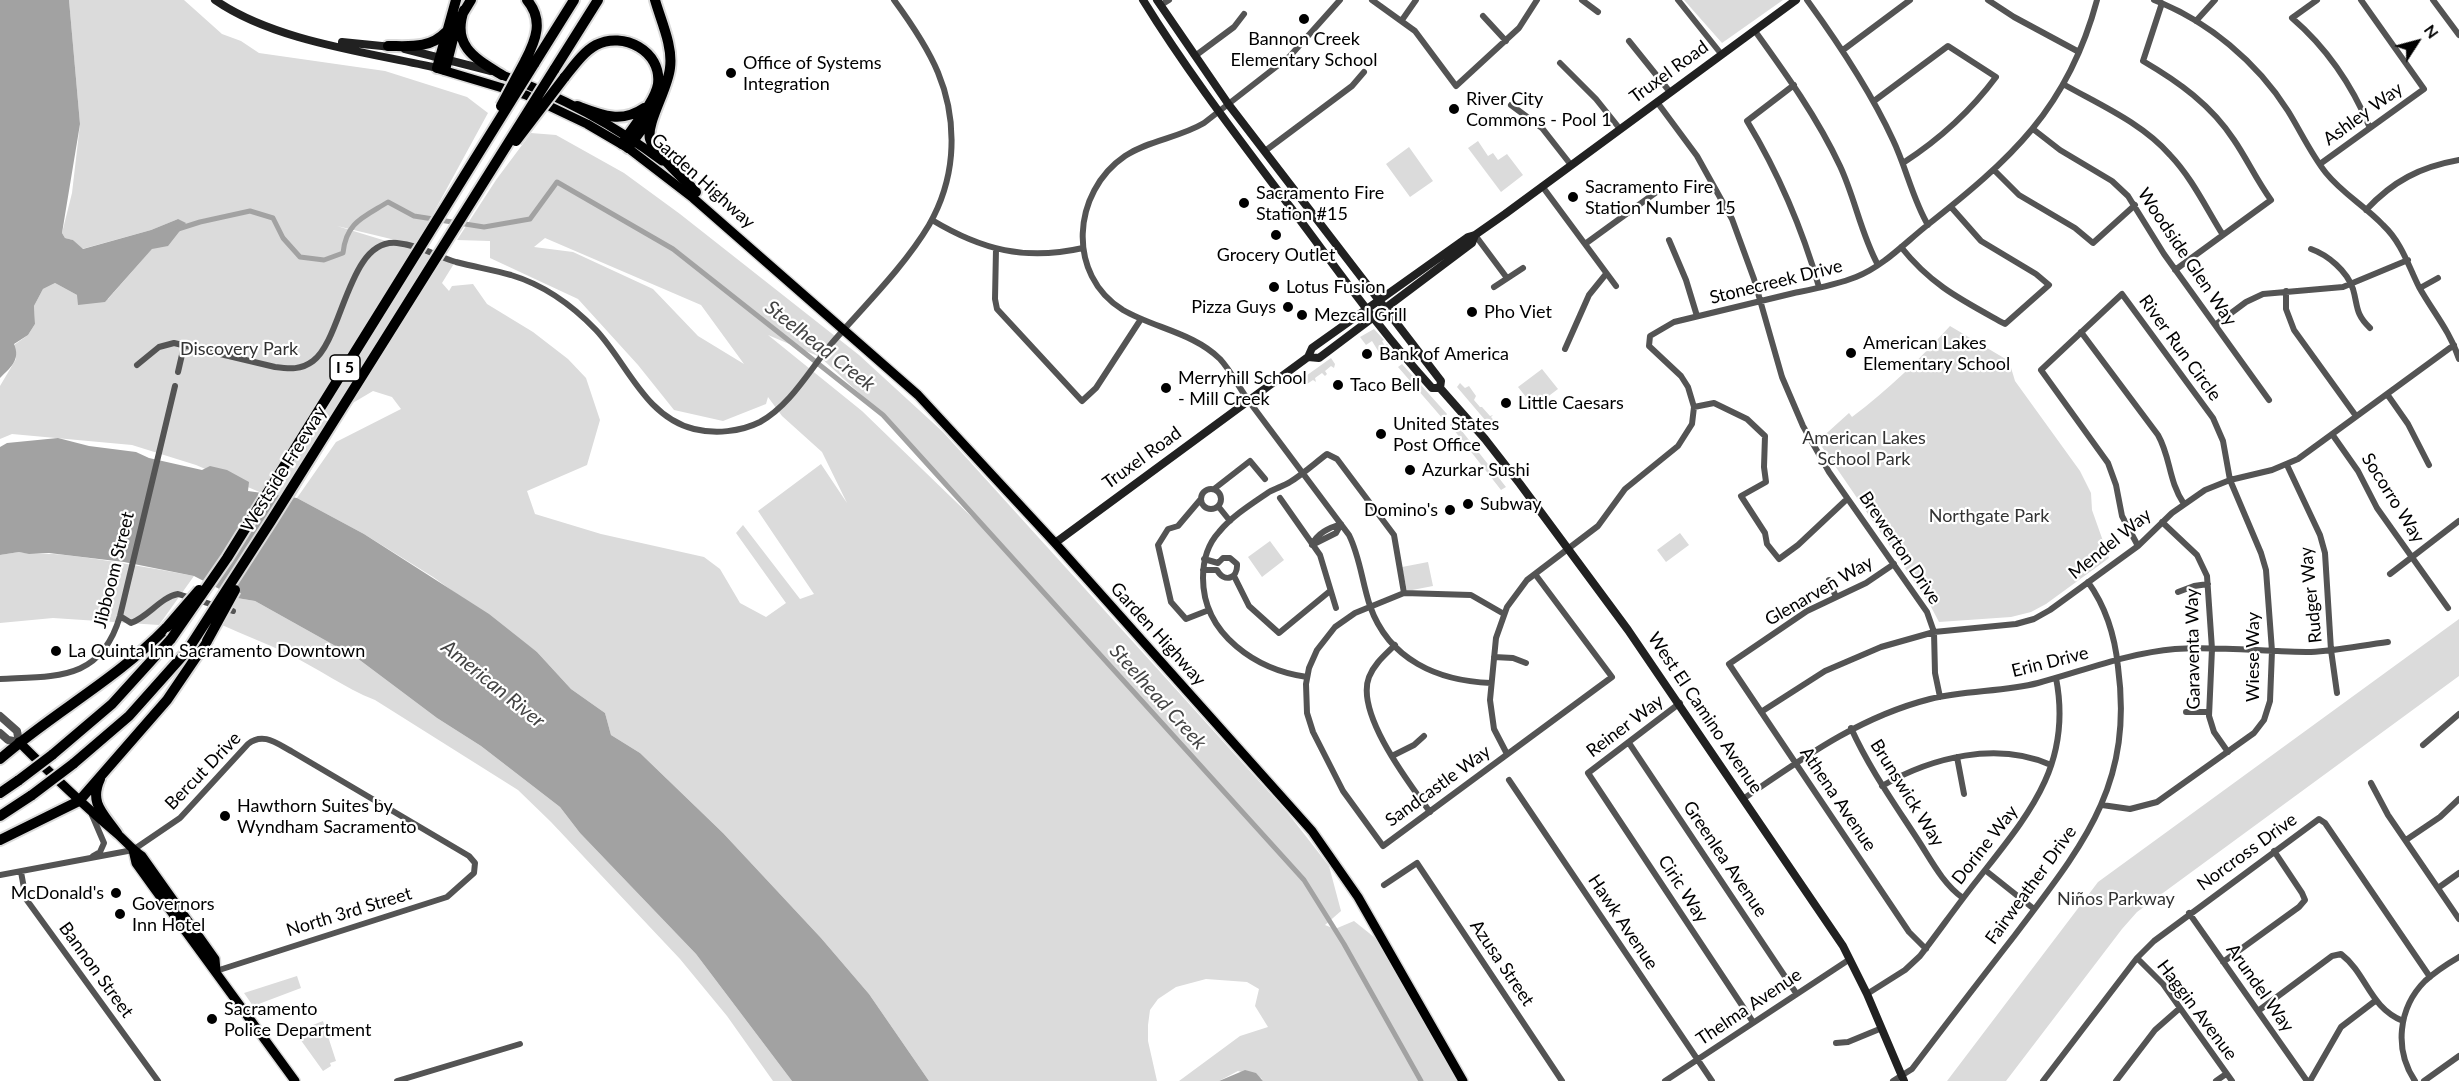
<!DOCTYPE html>
<meta charset="utf-8">
<style>
body{margin:0}
#map{position:relative;width:2459px;height:1081px;overflow:hidden;background:#fff;font-family:Lato,sans-serif}
canvas{display:block}
.north{position:absolute;left:2387px;top:12px;width:60px;height:60px;-webkit-text-stroke:4px #fff;paint-order:stroke;rotate:54deg;font-size:16px;font-weight:700;line-height:24px;text-align:center;color:#000}
.north::after{content:'';display:block;margin:auto;width:21px;height:27px;background:#000;clip-path:polygon(50% 0,100% 100%,50% 72%,0 100%)}
</style>
<div id="map">
<canvas width="2459" height="1081"></canvas>
<div class="north">N</div>
</div>
<script>
const ctx = document.querySelector('canvas').getContext('2d');
ctx.lineJoin = 'round';
function fill(path, color) { ctx.fillStyle = color; ctx.fill(path, 'evenodd'); }
function trace(path, color, width, dash) { ctx.strokeStyle = color; ctx.lineWidth = width; ctx.lineCap = dash ? 'butt' : 'round'; ctx.setLineDash(dash || []); ctx.stroke(path); }
function drawText(font, color, halo, rows, align = 'center') {
  ctx.font = font + ' Lato,sans-serif'; ctx.lineWidth = 4.5; ctx.setLineDash([]); ctx.textBaseline = 'middle'; ctx.strokeStyle = halo; ctx.fillStyle = color; for (const [text, x, y, turn = 0] of rows) {
    ctx.save(); ctx.translate(x, y); ctx.rotate((+turn || 0) * Math.PI / 180); ctx.textAlign = isNaN(turn) ? turn : align; if (halo) ctx.strokeText(text, 0, 0); ctx.fillText(text, 0, 0); ctx.restore();
  }
}
fill(new Path2D(`
 M 69,0 L 184,0 L 222,34 L 241,41 L 259,53 L 385,71 L 467,97 L 488,113 L 416,245 L 337,226 L 455,262 L 442,283 L 449,291 L 452,286 L 473,284 L 487,304 L 533,332 L 568,359 L 586,378 L 600,420 L 587,465 L 527,491 L 535,514 L 601,534 L 704,557 L 720,569 L 740,603 L 766,617 L 786,603 L 736,533 L 743,525 L 800,599 L 814,594 L 758,511 L 821,464 L 847,503 L 822,452 L 782,416 L 768,397 L 766,404 L 723,421 L 674,410 L 638,365 L 578,299 L 490,258 L 490,241 L 457,240 L 496,180 L 531,133 L 556,135 L 624,173 L 680,214 L 859,355 L 943,432 L 1287,812 L 1329,866 L 1341,911 L 1325,925 L 1335,929 L 1354,921 L 1389,949 L 1463,1081 L 1263,1081 L 1261,1078 L 1238,1071 L 1219,1081 L 1179,1081 L 1240,1036 L 1268,1027 L 1255,1006 L 1259,989 L 1247,982 L 1206,979 L 1176,987 L 1158,999 L 1150,1010 L 1148,1025 L 1148,1041 L 1157,1081 L 929,1081 L 869,994 L 821,938 L 723,833 L 640,753 L 611,735 L 605,713 L 571,689 L 537,652 L 433,577 L 364,534 L 297,498 L 336,442 L 401,409 L 392,397 L 373,391 L 351,404 L 290,505 L 196,465 L 132,445 L 12,434 L 0,439 L 0,386 L 16,359 L 14,345 L 28,335 L 35,324 L 34,306 L 43,289 L 55,283 L 77,295 L 108,299 L 178,219 L 151,230 L 82,249 L 73,240 L 65,238 L 62,233 L 72,193 L 80,124 ZM 545,238 L 701,305 L 744,364 L 698,336 L 653,289 L 573,252 L 534,247 ZM 768,335 L 820,357 L 883,415 L 1013,557 L 862,411 Z
 M 1684,0 L 1783,0 L 1722,43 Z
 M 1478,141 L 1488,156 L 1493,153 L 1498,160 L 1507,154 L 1523,175 L 1501,192 L 1468,148 Z
 M 1409,147 L 1433,181 L 1410,197 L 1386,164 Z
 M 1950,326 L 2009,361 L 2015,381 L 2080,471 L 2091,493 L 2092,510 L 2109,558 L 2046,604 L 2031,612 L 2011,617 L 1939,622 L 1929,603 L 1818,441 L 1849,413 L 1852,417 C 1888,390 1920,359 1950,326 Z
 M 1374,329 L 1384,340 L 1382,341 L 1385,346 L 1387,344 L 1397,357 L 1392,359 L 1380,354 L 1372,341 L 1366,345 L 1360,337 Z
 M 1331,358 L 1335,364 L 1334,368 L 1331,366 L 1325,371 L 1327,374 L 1325,376 L 1322,373 L 1315,378 L 1316,382 L 1313,380 L 1307,384 L 1303,378 Z
 M 1402,364 L 1447,414 L 1443,419 L 1398,367 Z
 M 1542,369 L 1558,389 L 1534,407 L 1518,387 Z
 M 1460,383 L 1465,388 L 1469,386 L 1476,396 L 1474,400 L 1480,407 L 1482,407 L 1490,416 L 1493,415 L 1491,417 L 1496,423 L 1491,427 L 1457,387 Z
 M 1454,421 L 1506,487 L 1501,490 L 1450,425 Z
 M 1680,533 L 1689,545 L 1666,562 L 1657,550 Z
 M 1270,541 L 1284,560 L 1262,577 L 1248,557 Z
 M 19,552 C 34,555 50,553 65,555 C 109,560 151,568 194,576 L 159,625 L 53,618 L 0,623 L 0,555 Z
 M 1428,562 L 1433,586 L 1407,591 L 1402,567 Z
 M 237,598 L 255,601 L 357,658 L 437,718 L 481,746 L 560,807 L 580,833 L 696,954 L 792,1081 L 773,1081 L 727,1016 L 680,959 L 551,822 L 518,790 L 375,700 C 344,688 318,668 288,654 C 266,643 244,635 222,625 Z
 M 2459,619 L 2459,676 L 2137,912 L 2122,929 L 2006,1081 L 1947,1081 L 2098,882 Z
 M 297,976 L 301,988 L 256,1005 L 263,1016 L 260,1016 L 244,993 Z
 M 323,1021 L 336,1061 L 330,1063 L 331,1066 L 323,1071 L 295,1032 Z`), '#dbdbdb');
fill(new Path2D(`
 M 0,0 L 69,0 L 80,124 L 62,233 L 65,238 L 73,240 L 83,249 L 151,230 L 178,219 L 186,223 L 168,246 L 152,249 L 105,302 L 78,305 L 77,295 L 55,283 L 43,289 L 34,306 L 35,324 L 28,335 L 14,344 C 21,360 10,368 0,378 Z
 M 58,438 L 89,446 L 136,452 L 149,458 L 202,470 L 210,466 L 227,470 L 249,482 L 248,491 L 297,498 L 364,534 L 489,614 L 537,652 L 571,689 L 605,713 L 611,735 L 640,753 L 723,833 L 821,938 L 869,994 L 929,1081 L 792,1081 L 696,954 L 580,833 L 560,807 L 481,746 L 437,718 L 357,658 L 255,601 L 237,598 L 194,576 L 124,562 L 49,553 L 29,554 L 19,552 L 0,555 L 0,447 L 7,443 Z
 M 1245,1070 L 1256,1073 L 1263,1081 L 1219,1081 Z`), '#a2a2a2');
trace(new Path2D(`
 M 178,229 L 200,222 L 250,211 L 273,218 L 283,238 L 300,257 L 324,260 L 343,253 C 346,222 364,217 388,202 L 414,216 L 484,227 L 530,219 L 557,182 L 673,249 L 883,415 L 1304,880 L 1344,944 L 1421,1081`), '#a2a2a2', 5);
const primary = new Path2D(`
 M 439,69 L 526,95 L 587,124 L 628,148 L 693,198 L 918,395 L 1055,543 L 1312,831 L 1358,897 L 1463,1081
 M 502,75 C 560,96 613,124 662,161
 M 19,742 C 50,773 81,803 114,831 C 124,839 131,849 142,856 L 215,959 L 216,971
 M 133,850 L 136,863 L 154,888 L 295,1081`);
const motorway = new Path2D(`
 M 655,0 C 661,21 673,46 670,68 C 668,89 646,123 650,139 C 653,151 686,181 696,192
 M 464,10 C 451,46 476,59 502,75
 M 388,46 C 409,46 430,49 446,32
 M 525,61 C 536,40 544,20 527,0
 M 534,64 L 574,0
 M 437,68 L 456,0
 M 445,70 L 457,23 L 471,0
 M 554,70 L 598,0
 M 564,78 C 573,67 583,52 596,45 C 623,31 662,51 658,84 C 655,102 632,128 622,144
 M 577,106 C 601,115 621,124 644,108
 M 628,148 L 650,118
 M 52,755 L 112,704 L 171,639
 M 0,759 C 54,712 117,679 167,627
 M 73,764 L 129,716 L 187,651
 M 100,779 C 89,803 103,813 117,833
 M 0,793 L 19,780
 M 0,816 L 32,795
 M 0,840 L 79,801 L 167,700 L 207,641`);
trace(primary, '#dbdbdb', 12);
trace(motorway, '#dbdbdb', 14);
trace(new Path2D(`
 M 1340,0 L 1290,56 L 1204,123 C 1179,138 1149,140 1125,156 C 1072,192 1066,275 1123,310 C 1154,328 1194,333 1220,359 C 1232,372 1240,390 1251,404 C 1284,448 1316,491 1349,535 C 1360,557 1362,582 1370,606 C 1389,660 1438,681 1491,683
 M 1372,0 L 1415,31 L 1456,86 L 1519,28 L 1537,0
 M 1582,0 L 1598,12
 M 1678,0 L 1722,55
 M 1807,0 C 1839,44 1870,90 1893,140 C 1906,167 1913,200 1928,225
 M 1988,0 L 2014,17 L 2079,52
 M 2154,0 C 2208,21 2257,62 2288,111 C 2301,132 2311,154 2326,173 C 2343,194 2365,206 2383,225 C 2402,243 2408,265 2419,287 C 2433,312 2450,331 2459,359
 M 2317,0 L 2292,18 C 2327,48 2352,85 2370,128
 M 2433,0 L 2459,35
 M 2162,3 L 2143,61 C 2179,82 2211,105 2234,140 C 2247,159 2257,181 2271,200 L 2175,270
 M 1161,5 L 1169,0
 M 1483,16 L 1506,41
 M 1402,20 L 1416,0
 M 2196,21 L 2215,0
 M 1755,31 C 1786,74 1817,117 1840,166 C 1855,198 1861,234 1878,265
 M 1629,41 L 1670,92
 M 1843,50 L 1910,0
 M 1195,56 L 1234,27 L 1244,14
 M 1560,63 L 1596,99 L 1620,129
 M 2063,84 C 2100,105 2142,123 2170,155 C 2192,178 2206,208 2223,235
 M 1794,85 L 1747,121 C 1779,174 1802,228 1819,287
 M 1874,101 L 1948,46 L 1996,77 C 1970,112 1940,139 1903,163
 M 1657,102 L 1697,156 L 1732,219 L 1754,279 L 1782,377 L 1803,426 L 1829,472 L 1927,612 L 1934,632 L 1935,673 L 1940,697
 M 1511,105 L 1542,128 L 1571,165
 M 2033,129 L 2060,150 L 2112,181 L 2128,196 L 2164,254 L 2269,400
 M 1265,151 L 1352,86 L 1364,72
 M 2320,164 L 2424,89 L 2361,0
 M 1995,171 L 2019,195 L 2075,228 L 2093,243 L 2135,205
 M 1542,186 L 1616,286
 M 2366,210 C 2393,181 2420,167 2459,160
 M 932,220 C 982,250 1025,261 1083,248
 M 1475,235 L 1507,278
 M 1669,240 L 1686,280 L 1697,316
 M 1585,244 L 1662,188
 M 1901,247 C 1932,286 1962,300 2005,324 L 2049,285 L 2036,274 L 1981,241 L 1951,207
 M 996,249 L 995,299 L 997,309 L 1082,401 L 1096,388 L 1141,319
 M 2311,249 C 2328,255 2347,271 2353,289 C 2358,306 2355,314 2370,328
 M 1494,287 L 1523,268
 M 2420,288 L 2438,278
 M 2286,291 L 2286,309 L 2294,330 L 2356,416
 M 2215,325 L 2246,302 L 2263,294 L 2343,287 L 2408,260
 M 2081,332 L 2158,435 C 2171,458 2168,480 2184,504
 M 1565,349 L 1589,295 L 1606,274
 M 137,365 L 159,347 L 174,343 L 275,367 C 290,369 301,370 313,361 C 343,339 348,238 397,243 C 419,245 436,256 456,262 C 475,267 493,270 511,275 C 544,285 573,306 596,330 C 627,363 645,417 694,429 C 715,434 740,432 760,422 C 791,405 810,369 832,343 C 864,306 904,267 929,225 C 941,204 949,179 951,155 C 956,92 930,49 894,0
 M 178,372 L 184,346
 M 2387,394 L 2408,424 L 2429,465
 M 1694,407 L 1714,403 L 1747,419 L 1765,436 L 1764,467 L 1766,482 L 1741,496 L 1765,533 L 1767,544 L 1779,559 L 1798,545 L 1847,499
 M 2332,434 L 2358,471 L 2377,508 L 2448,608
 M 2287,465 L 2320,535 L 2325,553 L 2331,650 L 2337,693
 M 1214,489 L 1250,461 L 1265,479
 M1201 499a10 10 0 1 1 20 0a10 10 0 1 1-20 0Z
 M 1280,498 L 1320,555 L 1336,608
 M 1200,500 L 1178,526 L 1168,529 L 1158,545 L 1171,602 L 1186,619 L 1209,610
 M 1218,506 L 1230,521
 M 2162,522 L 2197,555 L 2207,576 L 2212,649 L 2209,716 L 2214,732 L 2228,752
 M 1312,545 C 1317,533 1329,528 1341,524
 M 1312,545 L 1336,533 L 1341,524
 M 1894,564 L 1866,583 L 1807,611 L 1729,664 L 1909,932 L 1926,949
 M 1203,570 L 1217,570 C 1224,583 1238,579 1237,564 L 1230,558 L 1223,558 L 1218,563 L 1204,559
 M 2390,574 L 2459,521
 M 1234,576 L 1249,606 L 1279,633 L 1330,591
 M 1829,580 L 1836,597
 M 2178,592 L 2194,586 L 2208,584
 M 1404,593 L 1471,595 L 1504,614
 M 120,616 L 131,623 C 148,617 161,597 178,594 L 233,611
 M 1395,645 C 1385,655 1374,664 1369,677 C 1355,713 1409,783 1430,812
 M 1494,657 L 1513,658 L 1526,663
 M 1307,677 C 1257,670 1203,635 1203,578 C 1203,561 1207,545 1219,532 C 1232,516 1253,503 1269,492 C 1276,488 1284,486 1290,482 C 1303,474 1315,463 1327,454 L 1337,459 L 1394,535 L 1404,593 L 1355,613 L 1335,627 L 1317,650 L 1309,668 L 1306,684 L 1307,713 L 1313,732 L 1343,791 L 1383,846 L 1612,677 L 1535,574
 M 0,679 C 57,676 101,681 120,616 L 175,386
 M 1680,703 L 1588,773 L 1753,1022
 M 1761,712 L 1825,671 L 1881,647 L 1934,632 L 2016,624 L 2034,619 L 2050,610 L 2138,546 L 2172,513 L 2205,490 L 2230,480 L 2272,470 L 2298,459 L 2454,345
 M 2186,712 L 2209,712
 M 1851,728 C 1869,768 1894,803 1918,840 C 1931,860 1943,884 1963,898
 M 1629,743 L 1796,993
 M 2423,745 L 2459,714
 M 1507,754 L 1494,729 L 1490,700 L 1496,638 L 1507,607 L 1527,580 L 1598,526 L 1625,489 L 1678,446 L 1692,424 L 1694,407 L 1688,387 L 1681,376 L 1649,346 L 1650,336 L 1674,322 C 1714,312 1754,303 1794,293 C 1814,289 1836,285 1856,277 C 1882,267 1904,244 1925,227 C 2010,160 2068,109 2097,0
 M 1392,756 L 1414,745 L 1424,736
 M 1957,757 L 1964,794
 M 1509,780 L 1712,1081
 M 2371,783 L 2388,815 L 2459,919
 M 1882,786 C 1932,757 1997,741 2051,765
 M 1743,799 C 1803,758 1859,717 1930,699 C 1966,690 2003,692 2038,683 C 2083,671 2128,653 2175,649 C 2220,646 2266,652 2311,652 C 2337,651 2363,645 2388,642
 M 2102,805 L 2130,809 L 2157,802 L 2254,733 L 2264,720 L 2270,701 L 2272,651 L 2266,570 L 2261,553 L 2230,480 L 2223,441 L 2213,418 L 2122,294 L 2041,370 L 2108,463 L 2116,485 L 2122,516 L 2138,546
 M 92,815 L 104,843 L 100,852 L 93,856
 M 2406,840 L 2440,817 L 2459,799
 M 1985,870 L 2034,909
 M 21,872 L 26,899 L 158,1081
 M 0,875 L 133,850 L 180,818 L 248,744 C 263,732 276,743 291,751 L 469,856 L 475,863 L 474,873 L 447,897 L 216,971
 M 1384,885 L 1417,863 L 1562,1081
 M 2438,888 L 2459,873
 M 2189,913 L 2307,1081
 M 2137,958 L 2163,984 L 2232,1081
 M 2223,962 L 2299,907 L 2305,900 L 2302,893 L 2274,851
 M 1867,994 L 1905,970 L 1920,956 C 1940,930 1958,904 1978,879 C 2028,815 2073,765 2056,678
 M 2258,1011 L 2332,956 L 2341,954 C 2367,974 2369,1007 2403,1021
 M 1836,1043 L 1848,1042 L 1882,1028
 M 397,1081 L 520,1044
 M 1665,1081 L 1850,959
 M 1893,1081 L 1912,1069 C 1946,1024 1980,980 2015,935 C 2082,846 2134,786 2118,667 C 2115,637 2106,607 2088,582
 M 2043,1081 L 2137,958 L 2154,941 L 2319,819 L 2325,823 L 2430,977
 M 2116,1081 L 2155,1030 L 2180,1008
 M 2216,1081 L 2226,1074
 M 2310,1081 L 2341,1027 L 2375,1001
 M 2415,1081 C 2394,1050 2398,1008 2425,981 C 2435,972 2447,964 2459,957
 M 2424,1081 L 2459,1056`), '#545454', 6);
trace(new Path2D(`
 M 0,716 L 17,731 L 19,742 L 8,740 L 0,733`), '#545454', 8);
trace(new Path2D(`
 M 215,0 C 274,41 366,52 437,68
 M 1143,0 C 1188,73 1240,140 1291,208 C 1337,269 1381,332 1432,388 L 1440,388
 M 1157,0 L 1229,105 L 1441,381 L 1440,388 L 1485,439 L 1520,484 L 1628,630 L 1843,946 L 1867,994 L 1904,1081
 M 342,42 L 392,47
 M 405,49 L 491,71
 M 1308,357 L 1319,358 L 1472,243 L 1475,235
 M 1055,543 L 1308,357 L 1312,348 L 1468,237 L 1475,235 L 1505,214 L 1796,0`), '#212121', 8);
trace(primary, '#000', 9);
trace(motorway, '#000', 10);
const motorwayBridge = new Path2D(`
 M 501,106 L 525,61
 M 516,141 L 564,78
 M 167,627 L 199,590
 M 171,639 L 227,558 L 534,64
 M 207,641 L 235,590
 M 187,651 L 271,521 L 554,70
 M 19,780 L 52,755
 M 32,795 L 73,764`);
trace(motorwayBridge, '#dbdbdb', 14, []);
trace(motorwayBridge, '#000', 10);
for (const [x, y, r, color] of [
 [1304,19,6,"#000"],
 [731,73,6,"#000"],
 [1454,109,6,"#000"],
 [1573,197,6,"#000"],
 [1244,203,6,"#000"],
 [1276,235,6,"#000"],
 [1274,287,6,"#000"],
 [1288,307,6,"#000"],
 [1472,312,6,"#000"],
 [1302,315,6,"#000"],
 [1851,353,6,"#000"],
 [1367,354,6,"#000"],
 [1338,385,6,"#000"],
 [1166,388,6,"#000"],
 [1506,403,6,"#000"],
 [1381,434,6,"#000"],
 [1410,470,6,"#000"],
 [1468,504,6,"#000"],
 [1450,510,6,"#000"],
 [56,651,6,"#000"],
 [225,816,6,"#000"],
 [116,893,6,"#000"],
 [120,914,6,"#000"],
 [212,1019,6,"#000"]
]) { const dot = new Path2D(); dot.arc(x, y, r, 0, 2 * Math.PI); ctx.fillStyle = color; ctx.fill(dot); trace(dot, '#fff', 2); }
for (const [x, y, w] of [
 [345,368,30]
]) { const box = new Path2D(); box.roundRect(x - w / 2, y - 13, w, 26, 4.5); ctx.fillStyle = '#fff'; ctx.fill(box); trace(box, '#000', 1.5); }
drawText('bold 16px', '#000', null, [
 ["I 5",345,368]
]);
drawText('18px', '#000', '#fff', [
 ["Bannon Creek",1304,39,"center"],
 ["Elementary School",1304,60,"center"],
 ["Office of Systems",743,63],
 ["Integration",743,84],
 ["River City",1466,99],
 ["Commons - Pool 1",1466,120],
 ["Sacramento Fire",1585,187],
 ["Station Number 15",1585,208],
 ["Sacramento Fire",1256,193],
 ["Station #15",1256,214],
 ["Grocery Outlet",1276,255,"center"],
 ["Lotus Fusion",1286,287],
 ["Pizza Guys",1276,307,"right"],
 ["Pho Viet",1484,312],
 ["Mezcal Grill",1314,315],
 ["American Lakes",1863,343],
 ["Elementary School",1863,364],
 ["Bank of America",1379,354],
 ["Merryhill School",1178,378],
 ["- Mill Creek",1178,399],
 ["Taco Bell",1350,385],
 ["Little Caesars",1518,403],
 ["United States",1393,424],
 ["Post Office",1393,445],
 ["Azurkar Sushi",1422,470],
 ["Subway",1480,504],
 ["Domino's",1438,510,"right"],
 ["La Quinta Inn Sacramento Downtown",68,651],
 ["Hawthorn Suites by",237,806],
 ["Wyndham Sacramento",237,827],
 ["McDonald's",104,893,"right"],
 ["Governors",132,904],
 ["Inn Hotel",132,925],
 ["Sacramento",224,1009],
 ["Police Department",224,1030]
], 'left');
drawText('18px', '#000', '#fff', [
 ["Truxel Road",1669,72,-36],
 ["Ashley Way",2363,114,-36],
 ["Garden Highway",703,181,42],
 ["Woodside Glen Way",2187,257,56],
 ["Stonecreek Drive",1776,282,-14],
 ["River Run Circle",2180,348,54],
 ["Truxel Road",1142,458,-36],
 ["Westside Freeway",284,469,-58],
 ["Socorro Way",2393,498,58],
 ["Mendel Way",2110,544,-39],
 ["Brewerton Drive",1900,548,56],
 ["Jibboom Street",114,570,-76],
 ["Glenarven Way",1819,591,-30],
 ["Rudger Way",2311,595,-96],
 ["Garden Highway",1158,634,48],
 ["Garaventa Way",2193,649,-91],
 ["Wiese Way",2253,657,-90],
 ["Erin Drive",2050,662,-14],
 ["West El Camino Avenue",1705,713,56],
 ["Reiner Way",1625,726,-37],
 ["Bercut Drive",203,771,-46],
 ["Sandcastle Way",1438,786,-36],
 ["Brunswick Way",1907,793,58],
 ["Athena Avenue",1838,799,56],
 ["Dorine Way",1985,845,-52],
 ["Norcross Drive",2247,852,-36],
 ["Greenlea Avenue",1725,859,56],
 ["Fairweather Drive",2031,885,-54],
 ["Ciric Way",1683,889,57],
 ["North 3rd Street",349,912,-17],
 ["Hawk Avenue",1623,922,56],
 ["Azusa Street",1502,963,56],
 ["Bannon Street",96,970,54],
 ["Arundel Way",2260,988,55],
 ["Thelma Avenue",1749,1007,-34],
 ["Haggin Avenue",2197,1010,53]
]);
drawText('18px', '#323232', '#fff', [
 ["Discovery Park",239,349],
 ["American Lakes",1864,438],
 ["School Park",1864,459],
 ["Northgate Park",1989,516],
 ["Niños Parkway",2116,899]
]);
drawText('italic 20px', '#434343', '#fff', [
 ["Steelhead Creek",820,346,38],
 ["American River",493,684,39],
 ["Steelhead Creek",1158,697,48]
]);
</script>
